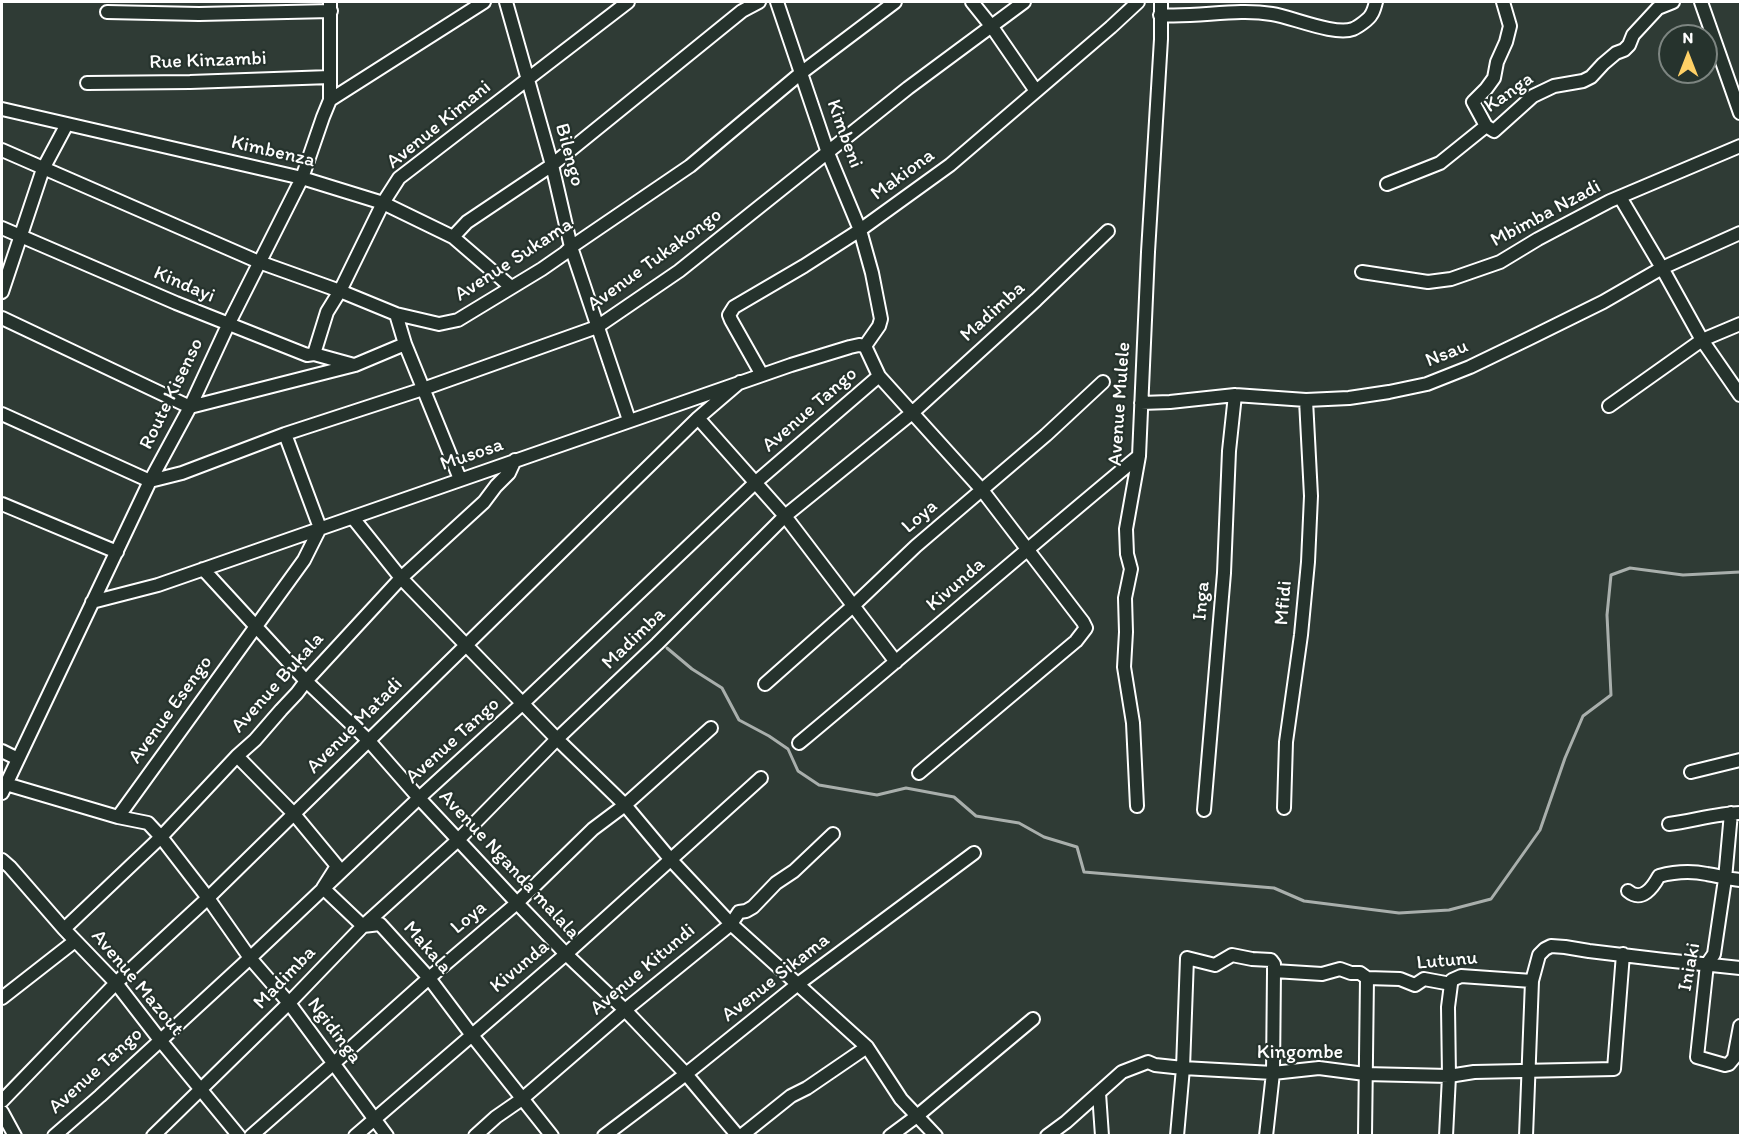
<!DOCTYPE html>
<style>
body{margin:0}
#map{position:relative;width:1742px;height:1137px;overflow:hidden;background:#2f3b35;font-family:Itim,sans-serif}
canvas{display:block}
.frame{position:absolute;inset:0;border:3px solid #fff;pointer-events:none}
.north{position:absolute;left:1658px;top:24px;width:60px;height:60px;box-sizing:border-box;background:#26332d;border:2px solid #7d8581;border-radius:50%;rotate:0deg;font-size:16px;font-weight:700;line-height:24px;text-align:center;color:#fff}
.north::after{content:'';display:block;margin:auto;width:21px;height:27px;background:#ffd166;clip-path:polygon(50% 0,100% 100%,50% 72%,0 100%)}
</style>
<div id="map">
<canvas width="1742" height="1137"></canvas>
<div class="frame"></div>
<div class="north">N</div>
</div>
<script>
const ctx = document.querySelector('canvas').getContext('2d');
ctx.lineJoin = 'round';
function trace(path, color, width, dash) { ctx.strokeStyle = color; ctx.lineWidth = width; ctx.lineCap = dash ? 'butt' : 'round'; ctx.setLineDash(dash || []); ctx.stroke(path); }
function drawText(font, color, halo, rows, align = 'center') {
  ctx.font = font + ' Itim,sans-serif'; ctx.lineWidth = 4.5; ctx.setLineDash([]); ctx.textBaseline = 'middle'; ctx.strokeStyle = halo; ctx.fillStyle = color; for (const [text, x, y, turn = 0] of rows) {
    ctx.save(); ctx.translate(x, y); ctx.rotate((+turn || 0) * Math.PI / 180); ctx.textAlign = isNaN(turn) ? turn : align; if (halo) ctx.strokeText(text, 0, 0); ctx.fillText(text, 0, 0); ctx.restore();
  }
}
trace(new Path2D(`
 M 667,648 L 692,669 L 722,688 L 739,720 L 769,736 L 788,749 L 798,771 L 819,785 L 877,795 L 906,788 L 954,797 L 976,816 L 1019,823 L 1044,837 L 1077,847 L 1084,872 L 1274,888 L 1304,901 L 1399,913 L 1449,910 L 1491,899 L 1540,830 L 1565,758 L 1583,716 L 1611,695 L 1607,615 L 1611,575 L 1630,568 L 1683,575 L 1740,572`), '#a9afac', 3);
const minor = new Path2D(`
 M 506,2 L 552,165 L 571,247 L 629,420
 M 777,2 L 828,153 L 860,230 L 872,273 L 881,319 L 879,326 L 865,346
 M 972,2 L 992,27 L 1036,91
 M 1701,2 L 1740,113
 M 107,12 L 199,14 L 331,11
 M 1160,15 C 1197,18 1235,8 1272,14 C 1292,17 1335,36 1353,29 C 1358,27 1369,19 1371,15 C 1374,11 1375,5 1376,2
 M 87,83 L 190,82 L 330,77
 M 330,100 L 484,2
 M 2,109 L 302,178 L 383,203 L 453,237 L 511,287
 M 1486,126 L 1473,102 L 1486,89 L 1494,78 L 1497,62 L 1506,42 L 1510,26 L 1503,2
 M 2,150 L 259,262 L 340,291 L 396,314 L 439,324 L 458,320 L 542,269 L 565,253 L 571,247 L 690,166 L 801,73 L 895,2
 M 1387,184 L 1440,163 L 1486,126 L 1494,131 L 1533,96 L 1554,86 L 1583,81 L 1591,77 L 1603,64 L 1616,53 L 1624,50 L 1629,45 L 1633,35 L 1658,8 L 1673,2
 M 1620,197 L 1662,268 L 1702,340 L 1740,395
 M 2,228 L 176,303 L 307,355 L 314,354 L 354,365
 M 453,237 L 467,222 L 552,165 L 742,11 L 759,2
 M 1362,272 L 1428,282 L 1451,279 L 1500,262 L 1538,239 L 1610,201 L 1740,146
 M 2,292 L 43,169 L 67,124
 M 396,314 L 405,344 L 460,479
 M 2,318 L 190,407 L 355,365 L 405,344
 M 865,346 L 879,376 L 982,490 L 1083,622 L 1086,628 L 1076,641 L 919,773
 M 314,354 L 327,312 L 340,291 L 383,203 L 399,178 L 628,2
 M 762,375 L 731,320 L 729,315 L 734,307 L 804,266 L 860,230 L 950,165 L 1111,27 L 1138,2
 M 1141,403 L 1170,402 L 1235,395 L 1306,400 L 1349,398 L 1389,392 L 1427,384 L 1470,367 L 1528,339 L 1603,302 L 1662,268 L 1740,233
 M 1609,406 L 1702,340 L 1740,324
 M 2,414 L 150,481 L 182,473 L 285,434 L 423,389 L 597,327 L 679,271 L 908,88 L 1024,2
 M 698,418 L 785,516 L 896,662
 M 2,504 L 117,552
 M 353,518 L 401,578 L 557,739 L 625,805 L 671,860 L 731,924 L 867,1047 L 901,1099 L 936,1136
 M 203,569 L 306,681 L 369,741 L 419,798 L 517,903 L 566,954 L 625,1010 L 686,1074 L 738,1136
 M 92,602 L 158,585 L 791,365 L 850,347 L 859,345 L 865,346
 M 765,684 L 853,606 L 916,546 L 1046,435 L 1103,382
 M 799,743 C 913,648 1024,551 1139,456
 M 2,751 L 18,759
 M 237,756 L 294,814 L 337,866 L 323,888 L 363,926 L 380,924 L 429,978 L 471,1034 L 552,1136
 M 1691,772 L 1740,760
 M 6,784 L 118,817 L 148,823 L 161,837 L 208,898 L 250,958 L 289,1003 L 387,1136
 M 2,793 L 150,481 L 190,407 L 228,325 L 302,178 L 323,117 L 330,100 L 330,2
 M 1137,806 L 1133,723 L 1124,667 L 1126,632 L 1125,598 L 1131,569 L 1127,554 L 1126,529 L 1139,456 L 1148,252 L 1161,39 L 1161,2
 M 1284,808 L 1286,742 L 1301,635 L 1308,562 L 1311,496 L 1306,400
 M 1204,810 L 1224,573 L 1229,451 L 1235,395
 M 1731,813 L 1725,879 L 1714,954 L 1707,964 L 1697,1057 L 1725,1065 L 1729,1064 L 1734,1058 L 1740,1026
 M 118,817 L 304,560 L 320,528 L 285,434
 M 1669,824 C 1692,821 1719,813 1740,813
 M 2,860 L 10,867 L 64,929 L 116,983 L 160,1040 L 239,1136
 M 1628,891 C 1642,903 1653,887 1659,876 C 1674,872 1692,871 1707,874 C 1719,876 1729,879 1740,880
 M 64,929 L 161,837 L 237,756 L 255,740 L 281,710 L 297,693 L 306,681 L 401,578 L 484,502 L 496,486 L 509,473 L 515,460
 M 2,998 L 75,941
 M 1099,1093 L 1102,1136
 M 2,1101 L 116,983 L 208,898 L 698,418 L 740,382
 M 2,1112 L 15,1136
 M 54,1136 L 100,1096 L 250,958 L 419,798 L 523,703 L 756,482 L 879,376
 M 153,1136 L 289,1003 L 363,926 L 458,840 L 557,739 L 657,644 L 785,516 L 912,413 L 1036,300 L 1108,231
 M 251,1136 L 334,1063 L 429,978 L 517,903 L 593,829 L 625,805 L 711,728
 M 355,1136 L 566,954 L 761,778
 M 475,1136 L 496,1117 L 522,1099 L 625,1010 L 731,924 L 739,912 L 746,911 L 753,907 L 776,883 L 794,871 L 833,834
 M 604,1136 L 686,1074 L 798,984 L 974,853
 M 741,1136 L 791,1096 L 807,1088 L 867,1047
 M 890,1136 L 917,1116 L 1033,1019
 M 1047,1136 L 1066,1122 L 1122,1072 L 1148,1062 L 1155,1065 L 1183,1068 L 1273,1073 L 1319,1068 L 1365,1074 L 1449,1076 L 1474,1072 L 1614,1069 L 1623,954
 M 1177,1136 L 1183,1068 L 1187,958 L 1215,965 L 1232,955 L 1252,959 L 1271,960 L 1274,964 L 1274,971 L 1322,974 L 1340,969 L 1351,973 L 1360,973 L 1367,978 L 1400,979 L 1415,985 L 1424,979 L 1451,984 L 1452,980 L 1461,976 L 1532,981 L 1539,955 L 1545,949 L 1551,946 L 1565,947 L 1589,951 L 1664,960 L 1740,968
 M 1266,1136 L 1273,1073 L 1274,971
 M 1365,1136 L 1367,978
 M 1446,1136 L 1449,1076 L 1448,1007 L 1451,984
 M 1526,1136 L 1532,981`);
trace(minor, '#fff', 16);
trace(minor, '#26332d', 12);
drawText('20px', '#fff', '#26332d', [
 ["Rue Kinzambi",208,61,-2],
 ["Kanga",1509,93,-35],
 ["Avenue Kimani",439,125,-39],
 ["Kimbeni",844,134,70],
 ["Kimbenza",273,152,13],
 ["Bilengo",569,155,75],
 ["Makiona",903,175,-36],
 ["Mbimba Nzadi",1546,214,-28],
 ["Avenue Sukama",514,260,-33],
 ["Avenue Tukakongo",655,260,-36],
 ["Kindayi",184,285,23],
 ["Madimba",993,312,-42],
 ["Nsau",1447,354,-22],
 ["Route Kisenso",172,394,-64],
 ["Avenue Mulele",1120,404,-86],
 ["Avenue Tango",810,410,-41],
 ["Musosa",472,455,-19],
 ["Loya",920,517,-41],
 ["Kivunda",956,585,-41],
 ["Inga",1202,601,-85],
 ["Mfidi",1284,603,-85],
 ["Madimba",634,639,-44],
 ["Avenue Bukala",278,683,-48],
 ["Avenue Esengo",171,710,-54],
 ["Avenue Matadi",355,726,-45],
 ["Avenue Tango",453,741,-42],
 ["Avenue Nganda malala",509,865,47],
 ["Loya",469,918,-40],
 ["Makala",427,948,49],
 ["Lutunu",1447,961,-5],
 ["Kivunda",520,967,-40],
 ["Iniaki",1690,967,-79],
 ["Avenue Kitundi",643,970,-40],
 ["Madimba",285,978,-46],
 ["Avenue Sikama",776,978,-38],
 ["Avenue Mazout",137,983,50],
 ["Ngidinga",334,1031,53],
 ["Kingombe",1300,1053],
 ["Avenue Tango",96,1071,-42]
]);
</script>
